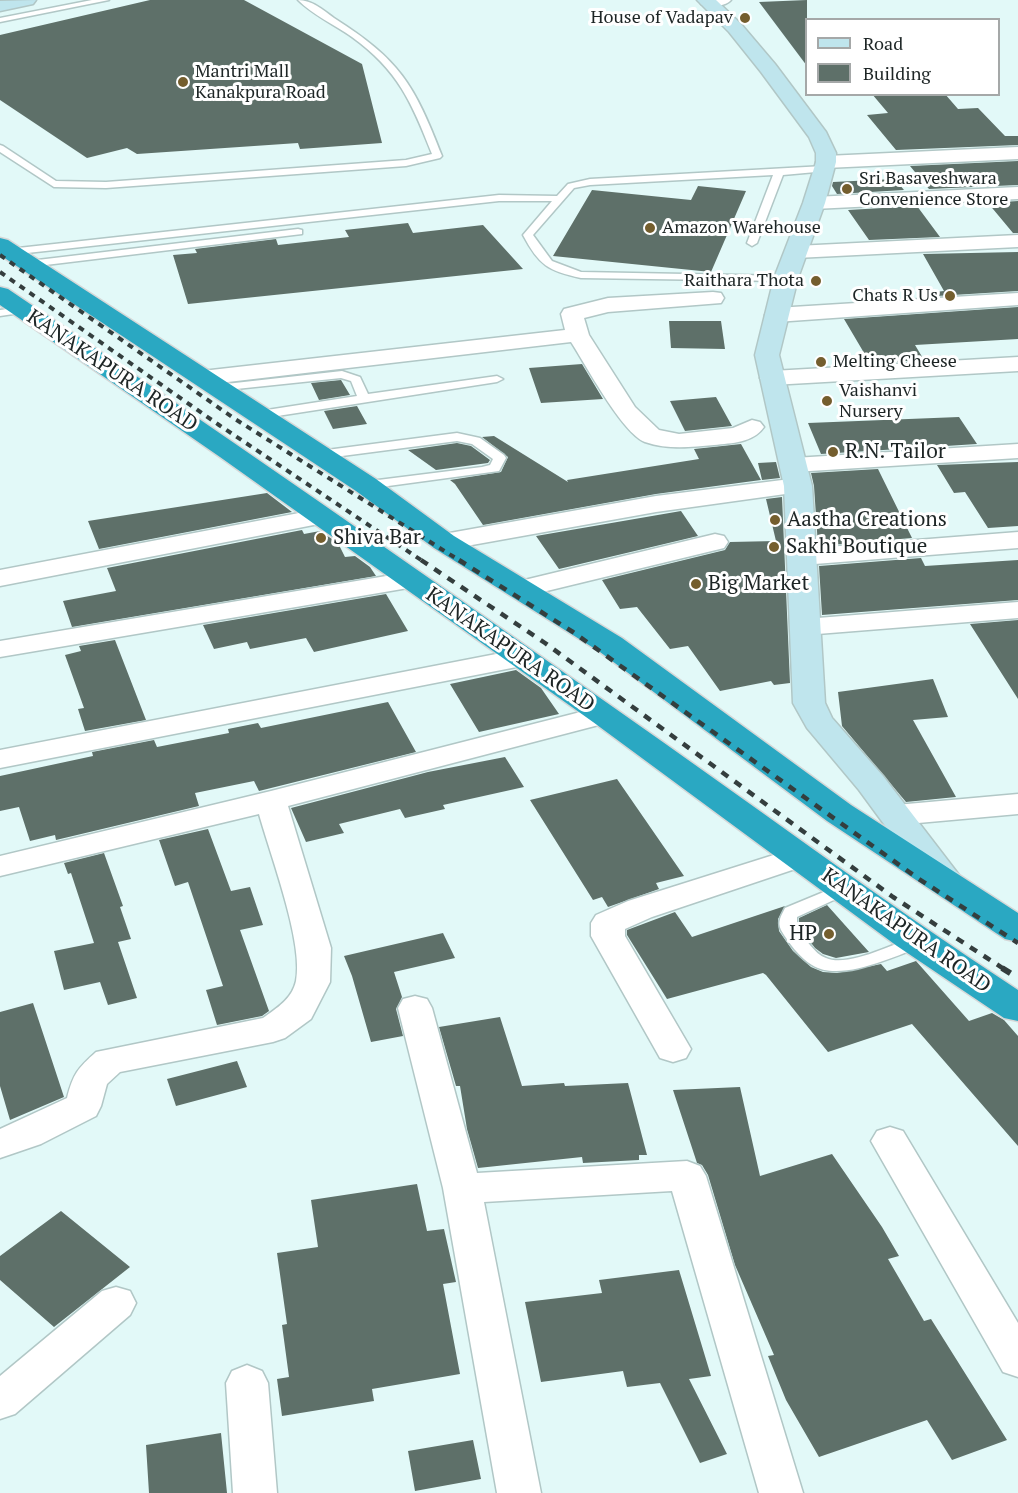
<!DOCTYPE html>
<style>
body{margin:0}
#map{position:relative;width:1018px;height:1493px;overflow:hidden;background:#e2f9f8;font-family:"PT Serif",serif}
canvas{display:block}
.legend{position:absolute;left:805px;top:18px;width:195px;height:78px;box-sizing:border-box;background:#fff;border:2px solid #a5a8a8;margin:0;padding:8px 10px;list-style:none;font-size:18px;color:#1d2525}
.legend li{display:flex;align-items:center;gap:12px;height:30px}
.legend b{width:30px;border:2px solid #a5a8a8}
</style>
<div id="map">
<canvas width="1018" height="1493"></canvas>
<ul class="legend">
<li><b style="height:8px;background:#bfe5ed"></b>Road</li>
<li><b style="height:16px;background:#5e7069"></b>Building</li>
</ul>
</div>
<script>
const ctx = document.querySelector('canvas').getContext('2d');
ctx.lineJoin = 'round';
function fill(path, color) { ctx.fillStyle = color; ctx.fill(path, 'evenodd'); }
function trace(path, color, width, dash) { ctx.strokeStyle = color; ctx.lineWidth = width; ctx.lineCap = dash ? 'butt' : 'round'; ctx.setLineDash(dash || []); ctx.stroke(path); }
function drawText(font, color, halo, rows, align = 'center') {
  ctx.font = font + ' "PT Serif",serif'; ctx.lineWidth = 6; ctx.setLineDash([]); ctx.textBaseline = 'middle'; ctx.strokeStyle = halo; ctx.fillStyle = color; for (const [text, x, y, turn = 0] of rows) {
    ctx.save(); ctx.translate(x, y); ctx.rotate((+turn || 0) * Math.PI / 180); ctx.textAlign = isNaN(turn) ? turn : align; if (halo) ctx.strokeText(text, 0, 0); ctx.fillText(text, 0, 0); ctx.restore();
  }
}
fill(new Path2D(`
 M 150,0 L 244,0 L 362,64 L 382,143 L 300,149 L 298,143 L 137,154 L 127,148 L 87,158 L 0,100 L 0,35 Z
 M 807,0 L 807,66 L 759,2 Z
 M 872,94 L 945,94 L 958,109 L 978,108 L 1005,136 L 1018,136 L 1018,145 L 896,150 L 867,115 L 888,113 Z
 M 1018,161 L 1018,185 L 929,189 L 910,166 Z
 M 895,179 L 904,190 L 837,194 L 832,186 L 833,182 Z
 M 698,186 L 746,191 L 711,272 L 553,256 L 592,190 L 691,200 Z
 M 1018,201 L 1018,233 L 1013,233 L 988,203 Z
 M 917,206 L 940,237 L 869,240 L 848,210 Z
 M 408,223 L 413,233 L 483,225 L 523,269 L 188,304 L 173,255 L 197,253 L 195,249 L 276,239 L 278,245 L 349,237 L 345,230 Z
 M 1018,252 L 1018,291 L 937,296 L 935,292 L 944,291 L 923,254 Z
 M 1018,307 L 1018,339 L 915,345 L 924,360 L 870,363 L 844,319 Z
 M 669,321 L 721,321 L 725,349 L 671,348 Z
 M 582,364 L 603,399 L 541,403 L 529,368 Z
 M 341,380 L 350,395 L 319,400 L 311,383 Z
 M 716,397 L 732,426 L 685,431 L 670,401 Z
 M 357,406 L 367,424 L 333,429 L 324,411 Z
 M 959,417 L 977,444 L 821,454 L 808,423 Z
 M 494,436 L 568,482 L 567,480 L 699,459 L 694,449 L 741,444 L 761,480 L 656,494 L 483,525 L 455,484 L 450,480 L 501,472 L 508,457 L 482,437 Z
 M 457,443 L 471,446 L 490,460 L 488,463 L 436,470 L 408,450 Z
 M 776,462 L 780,478 L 762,480 L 758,463 Z
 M 1018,462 L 1018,526 L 988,528 L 965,492 L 954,493 L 937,465 Z
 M 878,469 L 912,538 L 818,546 L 814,486 L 811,473 Z
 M 267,493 L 292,512 L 99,549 L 88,521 Z
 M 782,497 L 790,683 L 774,685 L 771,681 L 720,691 L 688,646 L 670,649 L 637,607 L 620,609 L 602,580 L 725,550 L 730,542 L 776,541 L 766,499 Z
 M 681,511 L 698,536 L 559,569 L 536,536 Z
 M 302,530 L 304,534 L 320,531 L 338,543 L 345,557 L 355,556 L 370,567 L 376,576 L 72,627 L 63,601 L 116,591 L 107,568 Z
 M 921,558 L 925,566 L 1018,560 L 1018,600 L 822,615 L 819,566 Z
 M 386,594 L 408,631 L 314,652 L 306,638 L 250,649 L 247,642 L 214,649 L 203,625 Z
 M 1018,620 L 1018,699 L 970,624 Z
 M 115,640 L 146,720 L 85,731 L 78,709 L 84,708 L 65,655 L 81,651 L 79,646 Z
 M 516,670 L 541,688 L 559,714 L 479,732 L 450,684 Z
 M 933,679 L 948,717 L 913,720 L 956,797 L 906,802 L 842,726 L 838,692 Z
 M 388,702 L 416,752 L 259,791 L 254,781 L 195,793 L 199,806 L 56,840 L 55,835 L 30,841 L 19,807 L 0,811 L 0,776 L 93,756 L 92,752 L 154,740 L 157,747 L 229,733 L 228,729 L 258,723 L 261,728 Z
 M 505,757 L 524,787 L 443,805 L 445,809 L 405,818 L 400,809 L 339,824 L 344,833 L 306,842 L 291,808 L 428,772 Z
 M 617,779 L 684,876 L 656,883 L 659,889 L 608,907 L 602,897 L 593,900 L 530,800 Z
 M 208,829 L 231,891 L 250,887 L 263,925 L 240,930 L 269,1011 L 262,1016 L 217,1025 L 206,990 L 223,986 L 188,882 L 175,886 L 159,840 Z
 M 104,853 L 123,906 L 120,907 L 131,939 L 118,942 L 137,998 L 108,1005 L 100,982 L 64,990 L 54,951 L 94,943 L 71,873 L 68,874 L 64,863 Z
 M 827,905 L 869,952 L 836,958 L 823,954 L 815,948 L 799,927 L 799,918 Z
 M 785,906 L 778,919 L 779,931 L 793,951 L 811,967 L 823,972 L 837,973 L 881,964 L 887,971 L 916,961 L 969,1021 L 992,1013 L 1004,1020 L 1018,1036 L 1018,1146 L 912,1024 L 828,1052 L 766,975 L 763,973 L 667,999 L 627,935 L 627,930 L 675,912 L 692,937 Z
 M 443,933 L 455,958 L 394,972 L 402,997 L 396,1009 L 403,1036 L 371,1042 L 352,976 L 344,956 Z
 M 33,1003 L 64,1097 L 10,1120 L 0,1086 L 0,1012 Z
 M 500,1017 L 522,1086 L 564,1083 L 565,1086 L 628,1083 L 647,1155 L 639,1155 L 639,1160 L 583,1163 L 582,1157 L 478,1168 L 467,1129 L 460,1086 L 456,1086 L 439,1027 Z
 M 237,1061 L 247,1087 L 176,1106 L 167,1079 Z
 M 740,1087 L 760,1176 L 832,1154 L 882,1227 L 899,1256 L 888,1259 L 924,1321 L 931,1319 L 1007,1440 L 952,1460 L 927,1420 L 819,1457 L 786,1400 L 768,1356 L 774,1355 L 735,1265 L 708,1175 L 702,1165 L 697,1163 L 673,1090 Z
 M 417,1184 L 427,1231 L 444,1229 L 456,1282 L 443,1284 L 460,1374 L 372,1389 L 374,1401 L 282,1416 L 277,1379 L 289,1377 L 282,1325 L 287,1324 L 277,1253 L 318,1247 L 311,1200 Z
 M 61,1211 L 130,1267 L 54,1327 L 0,1280 L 0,1256 Z
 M 679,1270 L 711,1376 L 689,1379 L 727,1454 L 700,1463 L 660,1383 L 627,1387 L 623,1371 L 541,1382 L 525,1302 L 602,1293 L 599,1280 Z
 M 221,1433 L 227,1493 L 149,1493 L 146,1445 Z
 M 473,1440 L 481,1479 L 415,1491 L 408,1451 Z`), '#5e7069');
const lane = new Path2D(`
 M 92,0 L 109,0 L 0,22 L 0,18 Z
 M 298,0 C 312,0 323,10 334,18 C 400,60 414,84 442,156 L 440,158 L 406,166 L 106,188 L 54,187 L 0,152 L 0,145 L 3,146 L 56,181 L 106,182 L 406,160 L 432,154 C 412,103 398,70 352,37 C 335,25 313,15 298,0 Z
 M 824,166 L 827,167 L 827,171 L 783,175 L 757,243 L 752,246 L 747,243 L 773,175 L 590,185 L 574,188 L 533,235 L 552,261 L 581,272 L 790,276 L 791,278 L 786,281 L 581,278 C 548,271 539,265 523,235 L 552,201 L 499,201 L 9,255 L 4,252 L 9,249 L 499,195 L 557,196 L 568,184 L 590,179 Z
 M 298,229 L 302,230 L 302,234 L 29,267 L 24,264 L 29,261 Z
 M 23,307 L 28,310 L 27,312 L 0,316 L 0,310 Z
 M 342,371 L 360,377 L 368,394 L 497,376 L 503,379 L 497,382 L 258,419 L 254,418 L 254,412 L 357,396 L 351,381 L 341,378 L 217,391 L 211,388 L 217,385 Z
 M 457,433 L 480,438 L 504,455 L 506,458 L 499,471 L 366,489 L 362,488 L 360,485 L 362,482 L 482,467 L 490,465 L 493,459 L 472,444 L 457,441 L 319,459 L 313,455 L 319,451 Z
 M 843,884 L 849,885 L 851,889 L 849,893 L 797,917 L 797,928 C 805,937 814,954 826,958 C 848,968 895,943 917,936 L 923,938 L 925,942 L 923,946 C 895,956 840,983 812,965 C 800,958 788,942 781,930 C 777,922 781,916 785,908 Z`);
const street = new Path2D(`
 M 700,0 L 731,0 C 725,7 710,7 701,4 Z
 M 1018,147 L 1018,159 L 826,168 L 819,166 L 816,162 L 819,158 L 826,156 Z
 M 1018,187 L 1018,199 L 814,209 L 807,207 L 804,203 L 807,199 L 814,197 Z
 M 1018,235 L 1018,247 L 796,258 L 789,256 L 786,252 L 789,248 L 796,246 Z
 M 713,292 L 721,293 L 724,298 L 721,303 L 608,312 L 584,318 L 589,335 L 635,407 L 659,430 L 679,434 L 733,428 L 752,420 L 760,422 L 764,427 C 753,443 732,443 714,445 C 691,447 668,450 645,442 C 622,433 586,365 571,342 L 202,385 L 194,383 L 190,378 L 194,373 L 202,371 L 565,330 L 561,314 L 564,309 L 608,298 Z
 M 1018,293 L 1018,305 L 776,322 L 768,320 L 765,315 L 768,310 L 776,308 Z
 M 1018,357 L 1018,371 L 772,385 L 764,383 L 760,378 L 764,373 L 772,371 Z
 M 1018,444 L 1018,458 L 794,472 L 785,470 L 782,465 L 785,460 L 794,458 Z
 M 798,478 L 807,481 L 811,486 L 807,491 L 656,512 L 444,550 L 435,548 L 431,542 L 435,536 L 444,534 L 656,496 Z
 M 320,509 L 329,512 L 333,517 L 329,522 L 0,586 L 0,570 Z
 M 1018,532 L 1018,548 L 802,565 L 793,563 L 789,557 L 793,551 L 802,549 Z
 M 715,534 L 724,536 L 728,542 L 724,548 L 522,597 L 512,595 L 508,589 L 512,583 Z
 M 410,572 L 420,574 L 423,580 L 420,586 L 0,657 L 0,641 Z
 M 1018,602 L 1018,618 L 805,635 L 795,633 L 791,627 L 795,621 L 805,619 Z
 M 522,649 L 532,652 L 536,658 L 532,664 L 0,768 L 0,750 Z
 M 604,706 L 614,709 L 619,715 L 614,721 L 288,806 L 331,948 L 330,982 L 311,1019 L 285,1038 L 273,1042 L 120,1072 L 107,1084 L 101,1106 L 96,1116 L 41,1144 L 0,1158 L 0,1129 L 67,1098 C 73,1074 78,1068 96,1052 L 263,1018 C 277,1008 292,999 296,981 C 304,943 270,854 259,814 L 0,876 L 0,856 L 271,791 Z
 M 1018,794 L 1018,814 L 896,825 L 885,822 L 880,815 L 885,808 L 896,805 Z
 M 799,847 L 810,850 L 815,857 L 810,864 L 652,917 L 625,929 L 625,936 L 691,1049 L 686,1058 L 673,1062 L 660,1058 L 591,936 L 591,923 L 596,915 L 628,901 Z
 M 415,996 L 427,999 L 432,1008 L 477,1173 L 687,1161 L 700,1166 L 706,1176 L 803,1493 L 759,1493 L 672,1191 L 484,1202 L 541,1493 L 497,1493 L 443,1188 L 398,1008 L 403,999 Z
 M 890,1127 L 903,1131 L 1018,1323 L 1018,1377 L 1003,1372 L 871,1141 L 877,1131 Z
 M 116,1287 L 130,1291 L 136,1303 L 130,1315 L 15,1414 L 0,1419 L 0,1376 L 102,1291 Z
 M 247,1365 L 262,1371 L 268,1383 L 277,1493 L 233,1493 L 226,1383 L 232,1371 Z`);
const secondary = new Path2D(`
 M 36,0 L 33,4 L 0,11 L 0,1 Z
 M 697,0 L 716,0 L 741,24 L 775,64 L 826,132 L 836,153 L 836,162 L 825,203 L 798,278 L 779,355 L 812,486 L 825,703 L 832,718 L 883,776 L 959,875 L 964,883 L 959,891 L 946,895 L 933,891 L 859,790 L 807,728 L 793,703 L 784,486 L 755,355 L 774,278 L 803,203 L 816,162 L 816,153 L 809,137 L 761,72 L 729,32 Z`);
const highway = new Path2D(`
 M 0,238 L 8,240 L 376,479 L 454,536 L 622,638 L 851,805 L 1018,913 L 1018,942 L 1005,939 L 827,821 L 600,652 L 434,548 L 356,491 L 0,255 Z
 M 0,287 L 8,289 C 211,426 413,566 613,707 C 748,801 880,900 1018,990 L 1018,1021 L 1004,1018 L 897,946 L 593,722 L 220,457 L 0,305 Z`);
trace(lane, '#b1c7c6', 3);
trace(street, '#b1c7c6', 3);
trace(secondary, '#b1c7c6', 3);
trace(highway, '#d6d8d8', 3);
fill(lane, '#fff');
fill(street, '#fff');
fill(secondary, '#bfe5ed');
fill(highway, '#2aa8c2');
trace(new Path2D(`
 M 0,255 L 235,419 L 462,562
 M 0,272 L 219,425 L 424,562`), '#343e3e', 4, [6, 6]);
trace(new Path2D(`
 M 421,560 L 545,643 L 893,897 L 1004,969
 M 459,560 L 573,632 L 919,879 L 1018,943`), '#343e3e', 4.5, [8, 8]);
trace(new Path2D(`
 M 1002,968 L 1018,978`), '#343e3e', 6, [10, 10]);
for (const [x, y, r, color] of [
 [745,18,6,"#745e2e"],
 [183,82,6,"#745e2e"],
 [847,189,6,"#745e2e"],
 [650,228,6,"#745e2e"],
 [816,281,6,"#745e2e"],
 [950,296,6,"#745e2e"],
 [821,362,6,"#745e2e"],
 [827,401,6,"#745e2e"],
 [833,452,6,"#745e2e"],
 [775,520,6,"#745e2e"],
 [321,538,6,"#745e2e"],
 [774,547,6,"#745e2e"],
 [696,584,6,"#745e2e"],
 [829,934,6,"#745e2e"]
]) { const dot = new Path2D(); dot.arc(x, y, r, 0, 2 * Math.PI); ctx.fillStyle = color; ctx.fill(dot); trace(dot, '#fff', 2); }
drawText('18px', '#1d2525', '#fff', [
 ["House of Vadapav",733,18,"right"],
 ["Mantri Mall",195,72],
 ["Kanakpura Road",195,93],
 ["Sri Basaveshwara",859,179],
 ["Convenience Store",859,200],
 ["Amazon Warehouse",662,228],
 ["Raithara Thota",804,281,"right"],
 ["Chats R Us",938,296,"right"],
 ["Melting Cheese",833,362],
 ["Vaishanvi",839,391],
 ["Nursery",839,412]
], 'left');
drawText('21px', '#1d2525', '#fff', [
 ["KANAKAPURA ROAD",112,371,34],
 ["KANAKAPURA ROAD",510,650,35],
 ["KANAKAPURA ROAD",906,931,35]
]);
drawText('21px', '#1d2525', '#fff', [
 ["R.N. Tailor",845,452],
 ["Aastha Creations",787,520],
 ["Shiva Bar",333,538],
 ["Sakhi Boutique",786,547],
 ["Big Market",708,584],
 ["HP",817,934,"right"]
], 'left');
</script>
